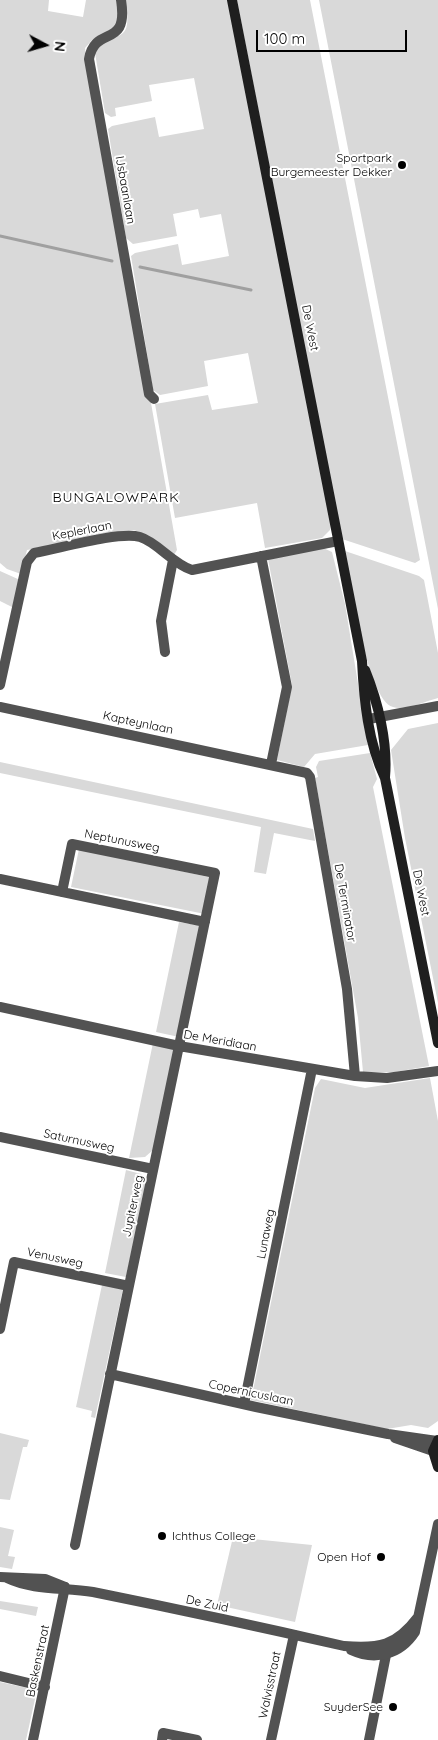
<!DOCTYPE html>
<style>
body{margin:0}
#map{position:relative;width:438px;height:1740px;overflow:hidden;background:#fff;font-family:Quicksand,sans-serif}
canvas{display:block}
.north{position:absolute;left:20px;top:20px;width:50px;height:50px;-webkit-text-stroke:4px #fff;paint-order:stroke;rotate:96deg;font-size:14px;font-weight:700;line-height:20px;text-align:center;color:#000}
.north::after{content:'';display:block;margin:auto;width:18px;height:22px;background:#000;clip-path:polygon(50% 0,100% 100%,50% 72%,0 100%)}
.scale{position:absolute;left:256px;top:30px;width:151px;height:22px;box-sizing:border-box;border:2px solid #000;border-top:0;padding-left:6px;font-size:15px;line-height:18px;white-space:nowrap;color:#000;-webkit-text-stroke:4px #fff;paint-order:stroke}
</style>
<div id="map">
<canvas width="438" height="1740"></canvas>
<div class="north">N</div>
<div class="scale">100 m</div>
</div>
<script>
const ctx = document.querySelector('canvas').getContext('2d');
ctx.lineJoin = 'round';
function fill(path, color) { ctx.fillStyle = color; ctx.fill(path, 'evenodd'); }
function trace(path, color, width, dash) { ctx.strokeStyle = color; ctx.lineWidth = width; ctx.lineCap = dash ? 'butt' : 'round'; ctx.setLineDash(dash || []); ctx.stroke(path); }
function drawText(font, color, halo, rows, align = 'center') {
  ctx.font = font + ' Quicksand,sans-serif'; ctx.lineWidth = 4; ctx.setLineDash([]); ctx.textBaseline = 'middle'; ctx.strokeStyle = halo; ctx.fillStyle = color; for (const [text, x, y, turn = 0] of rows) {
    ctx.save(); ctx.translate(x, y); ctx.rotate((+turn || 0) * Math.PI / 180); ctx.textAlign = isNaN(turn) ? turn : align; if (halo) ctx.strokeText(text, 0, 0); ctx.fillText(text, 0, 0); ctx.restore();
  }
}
fill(new Path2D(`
 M 0,0 L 49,0 L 48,11 L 83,17 L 86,0 L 116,0 L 119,17 L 117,26 L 92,40 L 85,48 L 86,57 L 145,396 L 151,403 L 177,550 L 174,555 L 149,536 L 134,530 L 27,550 L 21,574 L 7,569 L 0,563 Z
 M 125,0 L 228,0 L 331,525 L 330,530 L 322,538 L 265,548 L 257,503 L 175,518 L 155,404 L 208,395 L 212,410 L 258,403 L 248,353 L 204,361 L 208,386 L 160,395 L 153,390 L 131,256 L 135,253 L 178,244 L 182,265 L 229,256 L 221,214 L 200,218 L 198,209 L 173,214 L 177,236 L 133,244 L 126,238 L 108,129 L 112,126 L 155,117 L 159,137 L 204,129 L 194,78 L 149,85 L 152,101 L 115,108 L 116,116 L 111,117 L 105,113 L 95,53 C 111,25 135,51 125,0 Z
 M 237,0 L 310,0 L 420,560 L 415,563 L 342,539 Z
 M 319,0 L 438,0 L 438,609 Z
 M 321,547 L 332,552 L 345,604 L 368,745 L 315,754 L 304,767 L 277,760 L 292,685 L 268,559 Z
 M 345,551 L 419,576 L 424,580 L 438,653 L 438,698 C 426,701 405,711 393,707 C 367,700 350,579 345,551 Z
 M 0,571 L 20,580 L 14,608 L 0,601 Z
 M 438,723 L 438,1003 L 405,838 L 391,750 L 408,729 Z
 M 370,753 L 377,779 L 373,787 L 429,1066 L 395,1072 L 363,1072 L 358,1018 L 315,778 L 318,777 L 316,767 L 319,761 Z
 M 0,762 L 313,829 L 315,841 L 274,833 L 266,874 L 254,872 L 261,827 L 0,773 Z
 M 79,849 L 213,878 L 205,914 L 71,887 Z
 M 179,922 L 202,926 L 179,1037 L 156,1032 Z
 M 153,1043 L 176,1048 L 153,1150 L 145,1157 L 129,1158 Z
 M 430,1078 L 438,1121 L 438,1421 L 428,1428 L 411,1425 L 387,1429 L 251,1400 L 315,1088 L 321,1079 L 365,1088 Z
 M 126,1170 L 141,1174 L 147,1180 L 126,1277 L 105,1273 Z
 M 102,1285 L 123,1289 L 95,1418 L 91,1417 L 92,1411 L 76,1407 Z
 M 0,1433 L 29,1440 L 27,1447 L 23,1447 L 10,1500 L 0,1499 Z
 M 0,1527 L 14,1530 L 8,1556 L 15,1557 L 12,1569 L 0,1567 Z
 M 233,1537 L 312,1545 L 295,1622 L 217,1605 Z
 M 0,1601 L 38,1607 L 36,1616 L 0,1609 Z
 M 0,1682 L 37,1690 L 26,1740 L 0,1740 Z`), '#d9d9d9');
trace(new Path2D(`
 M 0,236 L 112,261
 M 140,267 L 251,290`), '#a0a0a0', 3);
trace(new Path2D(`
 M 121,0 C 129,50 95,24 89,59 L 149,394 L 154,399
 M 261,556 L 287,687 L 271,764
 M 165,652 L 161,621 L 173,560
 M 0,685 L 27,562 L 34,553 C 58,549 119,531 140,537 C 157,542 173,564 192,570 L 338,541
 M 0,707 L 307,773 L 310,777 L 347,989 L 355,1076
 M 369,719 L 438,706
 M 0,879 L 205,922
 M 62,892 L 72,844 L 215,873 L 75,1545
 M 0,1007 L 179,1046 L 355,1076 L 387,1078 L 438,1071
 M 0,1137 L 153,1169
 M 0,1329 L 14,1262 L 129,1286
 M 110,1374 L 256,1407 L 388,1434 L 437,1441
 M 244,1404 L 312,1069
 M 395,1438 L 433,1451
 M 0,1676 L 45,1687
 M 33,1740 L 65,1587
 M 162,1740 L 163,1733 L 197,1740
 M 271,1740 L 294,1635
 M 369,1740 L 386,1655`), '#525252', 10);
trace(new Path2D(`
 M 0,1577 L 45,1579 L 65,1587
 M 7,1578 C 34,1591 65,1587 93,1592 C 177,1609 261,1627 344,1646 C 379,1649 396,1646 418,1617
 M 351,1650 C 375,1661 400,1655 415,1632 L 438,1524`), '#525252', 10);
trace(new Path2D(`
 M 232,0 L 362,661 C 364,700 368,743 385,778 L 438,1043
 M 365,670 C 378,702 388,742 385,777
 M 438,1440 L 433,1451 L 438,1467`), '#1f1f1f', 10);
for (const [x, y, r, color] of [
 [402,165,5,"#000"],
 [162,1536,5,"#000"],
 [381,1557,5,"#000"],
 [393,1707,5,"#000"]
]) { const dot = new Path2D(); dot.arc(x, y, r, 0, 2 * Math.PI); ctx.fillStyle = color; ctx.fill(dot); trace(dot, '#fff', 2); }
drawText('12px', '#000', '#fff', [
 ["Sportpark",392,158],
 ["Burgemeester Dekker",392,172],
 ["Ichthus College",172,1536,"left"],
 ["Open Hof",371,1557],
 ["SuyderSee",383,1707]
], 'right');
drawText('12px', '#000', '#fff', [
 ["IJsbaanlaan",125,190,80],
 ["De West",310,328,79],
 ["Keplerlaan",82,531,-11],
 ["Kapteynlaan",138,723,12],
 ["Neptunusweg",122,841,11],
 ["De West",421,893,79],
 ["De Terminator",345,903,80],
 ["De Meridiaan",220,1041,10],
 ["Saturnusweg",79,1141,12],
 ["Jupiterweg",133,1206,-78],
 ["Lunaweg",266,1234,-79],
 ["Venusweg",55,1258,12],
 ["Copernicuslaan",251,1393,12],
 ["De Zuid",207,1604,12],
 ["Baskenstraat",38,1661,-78],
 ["Walvisstraat",270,1685,-78]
]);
ctx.letterSpacing = '1px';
drawText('14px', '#000', '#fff', [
 ["BUNGALOWPARK",116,498]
]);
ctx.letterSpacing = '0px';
</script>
